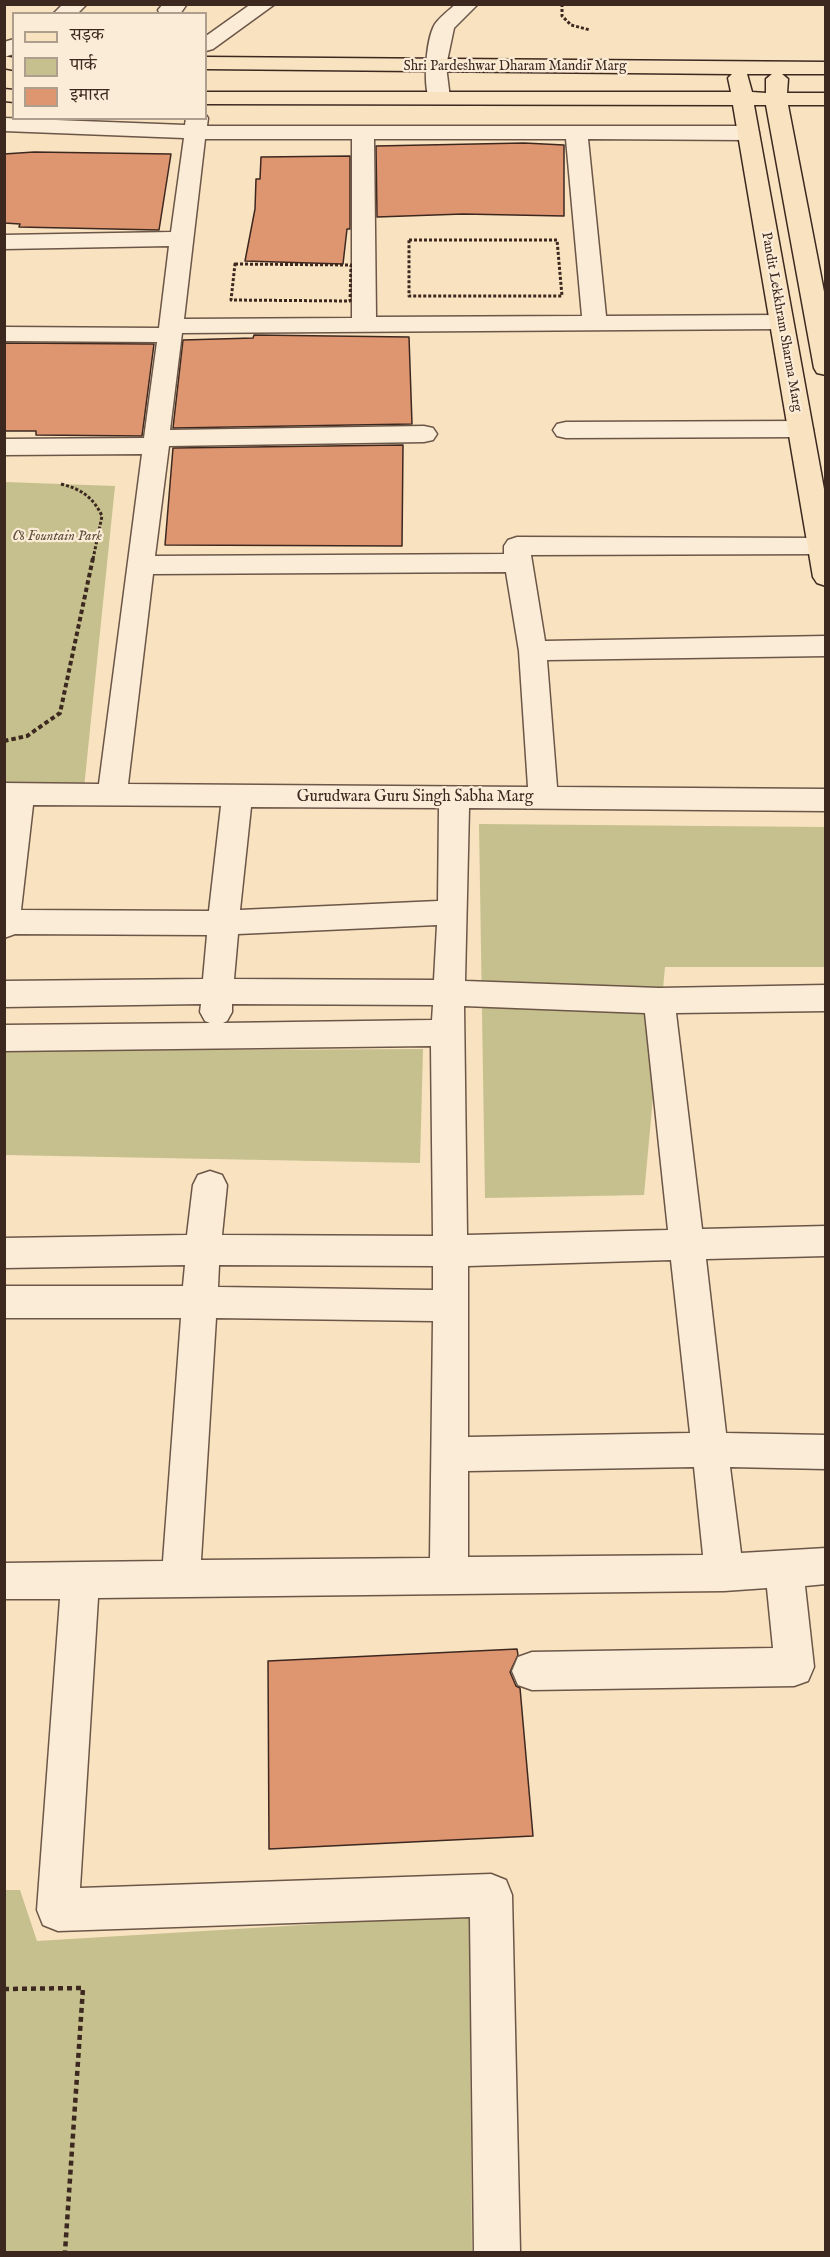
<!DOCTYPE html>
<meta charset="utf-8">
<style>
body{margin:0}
#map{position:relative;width:830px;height:2257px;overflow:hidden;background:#f8e2c0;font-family:"IM FELL English","Noto Serif Devanagari",serif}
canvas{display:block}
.frame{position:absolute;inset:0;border:6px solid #3d2820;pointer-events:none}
.legend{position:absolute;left:12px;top:12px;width:195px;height:108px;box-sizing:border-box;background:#faecd6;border:2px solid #ae9e8d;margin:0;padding:8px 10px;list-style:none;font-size:18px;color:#3d2820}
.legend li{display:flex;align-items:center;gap:12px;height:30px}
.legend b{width:30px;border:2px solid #ae9e8d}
</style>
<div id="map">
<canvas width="830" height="2257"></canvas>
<div class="frame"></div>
<ul class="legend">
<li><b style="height:8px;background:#f8e2c0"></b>सड़क</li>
<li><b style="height:16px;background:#c5c08d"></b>पार्क</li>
<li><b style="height:16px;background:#de9671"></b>इमारत</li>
</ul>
</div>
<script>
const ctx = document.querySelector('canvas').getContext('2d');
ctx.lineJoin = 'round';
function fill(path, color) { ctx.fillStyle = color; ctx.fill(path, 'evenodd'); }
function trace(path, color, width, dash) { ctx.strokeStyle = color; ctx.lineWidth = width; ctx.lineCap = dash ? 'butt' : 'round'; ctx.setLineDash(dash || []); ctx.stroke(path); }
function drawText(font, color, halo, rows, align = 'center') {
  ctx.font = font + ' "IM FELL English",serif'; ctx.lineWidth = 4.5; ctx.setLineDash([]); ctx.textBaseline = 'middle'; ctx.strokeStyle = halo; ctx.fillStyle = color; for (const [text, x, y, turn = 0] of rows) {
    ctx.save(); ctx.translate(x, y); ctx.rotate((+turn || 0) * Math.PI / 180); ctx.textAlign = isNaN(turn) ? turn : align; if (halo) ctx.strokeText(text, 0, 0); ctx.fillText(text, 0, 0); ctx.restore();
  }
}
fill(new Path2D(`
 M 5,482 L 115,486 L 84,788 L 5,785 Z
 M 479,824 L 824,827 L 825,967 L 665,967 L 644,1195 L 485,1198 Z
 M 423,1049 L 420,1163 L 5,1155 L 5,1051 Z
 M 4,1890 L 20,1890 L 37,1941 L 469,1915 L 472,2252 L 5,2252 Z`), '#c5c08d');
const building = new Path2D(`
 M 524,143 L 564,145 L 564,216 L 463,214 L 377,217 L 376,146 Z
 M 34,152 L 171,154 L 159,230 L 19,227 L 20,224 L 4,223 L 4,154 Z
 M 350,156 L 350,229 L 347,229 L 343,264 L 245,261 L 255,209 L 256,179 L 260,179 L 261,157 Z
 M 254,335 L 409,337 L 412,424 L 173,428 L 183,340 L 253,338 Z
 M 4,343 L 154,344 L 142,436 L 36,435 L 36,431 L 4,431 Z
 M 403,445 L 402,546 L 165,545 L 173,448 Z
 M 517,1649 L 518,1655 L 510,1672 L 516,1686 L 520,1688 L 533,1836 L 269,1849 L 268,1661 Z`);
fill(building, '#de9671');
trace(building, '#3d2820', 1.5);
const minor = new Path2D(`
 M 63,4 L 87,4 L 77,14 L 53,14 Z
 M 163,4 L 187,4 L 180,14 L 160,14 L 158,10 Z
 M 251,4 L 275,4 L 213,49 L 206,51 L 206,36 Z
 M 456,4 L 478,4 L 454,28 L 446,66 L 450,98 L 447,103 L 439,104 L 431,103 C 422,88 426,39 435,24 C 440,17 449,10 456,4 Z
 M 14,39 L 14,54 L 4,57 L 4,42 Z
 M 206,115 L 208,118 L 207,126 L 748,126 L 756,128 L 759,133 L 756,138 L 748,140 L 588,139 L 606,316 L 780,315 L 788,317 L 792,322 L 788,327 L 780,329 L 182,333 L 170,430 L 424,426 L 433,428 L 437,434 L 433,440 L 424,442 L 169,446 L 155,556 L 504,554 L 504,546 L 508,540 L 517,537 L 826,538 L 826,552 L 820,554 L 531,555 L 545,641 L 826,636 L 826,656 L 547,660 L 557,787 L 826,789 L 826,811 L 469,808 L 465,981 L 659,988 L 826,985 L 826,1011 L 676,1013 L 702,1229 L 826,1226 L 826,1256 L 706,1259 L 726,1433 L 826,1435 L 826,1469 L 730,1467 L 741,1553 L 826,1548 L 826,1584 L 805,1586 L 814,1667 L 808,1681 L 794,1686 L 532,1690 L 518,1685 L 512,1671 L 518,1657 L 532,1652 L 773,1648 L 767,1588 L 724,1591 L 98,1598 L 80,1888 L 491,1874 L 506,1880 L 512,1895 L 520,2252 L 474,2252 L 470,1917 L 58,1931 L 43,1925 L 37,1910 L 60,1599 L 4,1599 L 4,1563 L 163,1561 L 181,1318 L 4,1318 L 4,1286 L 183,1286 L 185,1265 L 4,1268 L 4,1238 L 187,1235 L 193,1185 L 198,1175 L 210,1171 L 222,1175 L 227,1185 L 222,1235 L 433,1236 L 431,1046 L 4,1051 L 4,1025 L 210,1023 L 205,1021 L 200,1012 L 201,1004 L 4,1007 L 4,981 L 203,979 L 207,935 L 15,934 L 4,938 L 4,783 L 99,784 L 142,454 L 4,455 L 4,439 L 144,438 L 157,342 L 4,341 L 4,327 L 159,328 L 169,246 L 4,249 L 4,235 L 171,232 L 184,138 L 4,131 L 4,118 L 185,125 L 186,118 L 206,118 ZM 205,139 L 352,139 L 352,318 L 184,319 ZM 374,139 L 566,139 L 582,316 L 376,317 ZM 506,572 L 519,651 L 528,787 L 128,784 L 153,574 ZM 33,805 L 221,806 L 209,911 L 21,910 ZM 251,807 L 439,808 L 438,901 L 240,910 ZM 437,925 L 434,980 L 234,979 L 238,934 ZM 232,1004 L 433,1005 L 432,1020 L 223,1023 L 227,1021 L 232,1012 ZM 464,1006 L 645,1013 L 668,1230 L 467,1235 ZM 671,1260 L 690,1433 L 468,1437 L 468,1266 ZM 219,1265 L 433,1266 L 433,1290 L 218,1287 ZM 216,1318 L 433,1321 L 430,1558 L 201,1560 ZM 694,1467 L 703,1555 L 468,1557 L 468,1471 Z
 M 800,421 L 809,423 L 813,429 L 809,435 L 800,437 L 566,438 L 557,436 L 553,430 L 557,424 L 566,422 Z`);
const major = new Path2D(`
 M 4,56 L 14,58 L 14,70 L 4,68 Z
 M 206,57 L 826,62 L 826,74 L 782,74 L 788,79 L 787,93 L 826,93 L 826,105 L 788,105 L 826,302 L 826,375 L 817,373 L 814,368 L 766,105 L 754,105 L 826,500 L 826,586 L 817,583 L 813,577 L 733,105 L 206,104 L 206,92 L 731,92 L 728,78 L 732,74 L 206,69 ZM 747,74 L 772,74 L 766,79 L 766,93 L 752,92 Z
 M 4,89 L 14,90 L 14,102 L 4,101 Z`);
trace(minor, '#6c5648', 3);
trace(major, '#3d2820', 3);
trace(new Path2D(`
 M 562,4 L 562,16 L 571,25 L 590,30
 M 409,240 L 557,240 L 562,296 L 409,296 Z
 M 235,264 L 351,265 L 350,301 L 231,300 Z
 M 61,484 C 81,489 93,497 102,516 L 93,559`), '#3d2820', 3, [3, 2]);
trace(new Path2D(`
 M 4,741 L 27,736 L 60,713 L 93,558`), '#3d2820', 4, [4.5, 3]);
trace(new Path2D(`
 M 4,1989 L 83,1988 L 65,2252`), '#3d2820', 4.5, [5, 4]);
fill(minor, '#faecd6');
fill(major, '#f8e2c0');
drawText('14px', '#3d2820', '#faecd6', [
 ["Shri Pardeshwar Dharam Mandir Marg",515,67],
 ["Pandit Lekkhram Sharma Marg",781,322,80]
]);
drawText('italic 14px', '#5f4e3b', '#faecd6', [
 ["C8 Fountain Park",57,537]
]);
drawText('16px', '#3d2820', '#faecd6', [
 ["Gurudwara Guru Singh Sabha Marg",415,798]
]);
</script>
